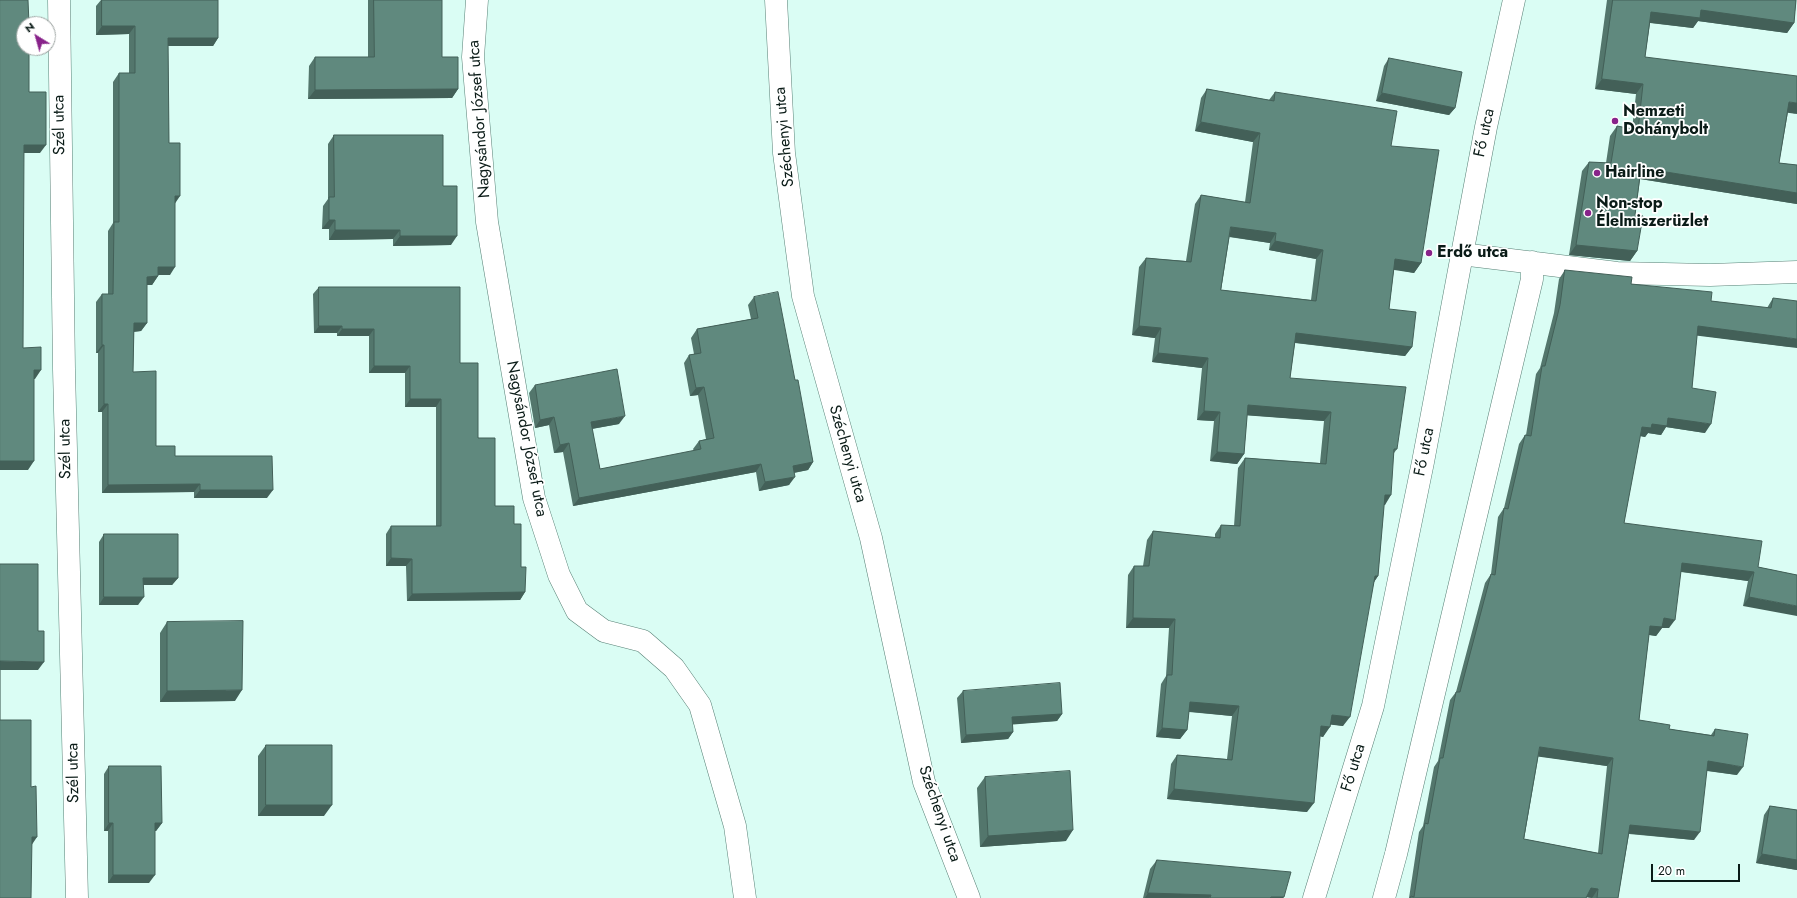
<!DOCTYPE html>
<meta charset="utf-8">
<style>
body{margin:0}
#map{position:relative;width:1797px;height:898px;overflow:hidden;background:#dafdf4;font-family:Jost,sans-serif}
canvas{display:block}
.north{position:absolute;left:16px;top:16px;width:40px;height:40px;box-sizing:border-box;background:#fff;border:1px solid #9da4a2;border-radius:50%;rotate:323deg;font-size:11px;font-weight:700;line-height:16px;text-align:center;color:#0a1b17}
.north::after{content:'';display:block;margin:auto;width:14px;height:18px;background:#88238a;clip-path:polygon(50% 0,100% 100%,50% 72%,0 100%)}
.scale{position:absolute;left:1651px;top:864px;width:89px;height:18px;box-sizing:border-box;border:2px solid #0a1b17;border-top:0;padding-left:5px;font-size:12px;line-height:14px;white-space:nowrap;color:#0a1b17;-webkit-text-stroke:3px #fff;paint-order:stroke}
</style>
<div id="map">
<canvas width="1797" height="898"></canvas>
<div class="north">N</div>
<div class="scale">20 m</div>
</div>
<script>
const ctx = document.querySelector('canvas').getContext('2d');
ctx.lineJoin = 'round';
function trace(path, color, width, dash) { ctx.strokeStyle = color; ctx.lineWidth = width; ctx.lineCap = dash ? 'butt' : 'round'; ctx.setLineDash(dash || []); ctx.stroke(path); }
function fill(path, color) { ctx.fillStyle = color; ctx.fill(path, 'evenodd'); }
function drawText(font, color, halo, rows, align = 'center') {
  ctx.font = font + ' Jost,sans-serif'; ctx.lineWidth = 3.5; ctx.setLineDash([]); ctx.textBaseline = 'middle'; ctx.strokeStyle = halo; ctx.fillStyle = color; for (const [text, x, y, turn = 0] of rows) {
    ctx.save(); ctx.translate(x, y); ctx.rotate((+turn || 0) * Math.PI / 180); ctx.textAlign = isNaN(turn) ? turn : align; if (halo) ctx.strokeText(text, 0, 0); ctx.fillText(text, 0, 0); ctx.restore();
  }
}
const minor = new Path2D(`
 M 59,0 L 64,369 L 77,898
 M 477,0 L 473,57 L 487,222 L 534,498 L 559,575 L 577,611 L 604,631 L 643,641 L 674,668 L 700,705 L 735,826 L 745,898
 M 776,0 L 784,153 L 803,296 L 871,538 L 924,782 L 969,898
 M 1461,254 L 1617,273 L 1710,275 L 1797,272
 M 1384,898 L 1396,854 L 1532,279 L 1532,262`);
const major = new Path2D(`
 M 1314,898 L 1373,706 L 1423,462 L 1486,127 L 1514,0`);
trace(minor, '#588176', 23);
trace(major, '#588176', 23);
trace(minor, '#fff', 22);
trace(major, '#fff', 22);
fill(new Path2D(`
 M 101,0 L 218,0 L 218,38 L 213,46 L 168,46 L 169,143 L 175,204 L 170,275 L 158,275 L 158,276 L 152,285 L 147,285 L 147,323 L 141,331 L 134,332 L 133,372 L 156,446 L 175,456 L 267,498 L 194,498 L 194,492 L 102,493 L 102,412 L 98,412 L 98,353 L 96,353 L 96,302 L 102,294 L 108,294 L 108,231 L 113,223 L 113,82 L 119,73 L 129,73 L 129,34 L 96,35 L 96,6 Z
 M 368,0 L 442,0 L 442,57 L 458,89 L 452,98 L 308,99 L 309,66 L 315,57 L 368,57 Z
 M 1607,0 L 1796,0 L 1794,23 L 1787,33 L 1698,21 L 1693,28 L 1650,23 L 1645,57 L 1797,114 L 1788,112 L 1779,163 L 1797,165 L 1797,204 L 1640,179 L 1635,215 L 1637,251 L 1630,261 L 1569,255 L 1582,171 L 1589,162 L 1606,163 L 1610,136 L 1617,126 L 1632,129 L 1636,94 L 1595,89 Z
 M 1389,58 L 1455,108 L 1449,115 L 1376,101 L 1384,66 Z
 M 1207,89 L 1269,100 L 1275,92 L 1391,146 L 1421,263 L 1414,273 L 1394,269 L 1389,309 L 1412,347 L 1405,356 L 1295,343 L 1290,378 L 1397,449 L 1394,453 L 1385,505 L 1384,505 L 1378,576 L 1374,582 L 1343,726 L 1330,724 L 1323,737 L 1320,736 L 1307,812 L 1167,799 L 1171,764 L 1177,755 L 1227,759 L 1232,716 L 1189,712 L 1187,730 L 1180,739 L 1156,737 L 1161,684 L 1166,676 L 1169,628 L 1126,628 L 1128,575 L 1134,566 L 1143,566 L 1147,540 L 1153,531 L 1215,538 L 1215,534 L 1221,525 L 1234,526 L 1238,468 L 1245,458 L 1320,463 L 1324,421 L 1247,415 L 1244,454 L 1237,464 L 1210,461 L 1214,421 L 1197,420 L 1202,368 L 1152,362 L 1155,338 L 1132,335 L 1139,267 L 1146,258 L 1186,261 L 1195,204 L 1201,195 L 1245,202 L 1253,142 L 1195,131 L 1201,98 ZM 1229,237 L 1270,243 L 1269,250 L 1316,259 L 1311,300 L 1221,290 Z
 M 334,135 L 443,186 L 451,245 L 393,246 L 393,239 L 329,240 L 329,229 L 322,229 L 323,206 L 328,199 L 328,144 Z
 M 1565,270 L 1711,301 L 1767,308 L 1773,298 L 1790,347 L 1697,335 L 1692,388 L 1705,433 L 1666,427 L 1661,435 L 1648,433 L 1645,437 L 1640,436 L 1624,523 L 1758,567 L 1797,575 L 1743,606 L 1748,581 L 1681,572 L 1669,628 L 1662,628 L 1656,636 L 1649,635 L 1639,720 L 1669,729 L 1711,735 L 1715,729 L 1737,775 L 1707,771 L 1694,840 L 1629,834 L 1618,898 L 1592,898 L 1587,897 L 1586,898 L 1409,898 L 1419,832 L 1423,826 L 1434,767 L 1438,761 L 1450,700 L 1456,692 L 1485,583 L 1491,574 L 1498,517 L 1504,508 L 1519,444 L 1525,435 L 1526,435 L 1536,374 L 1540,368 L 1554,313 L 1559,279 ZM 1538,756 L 1607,766 L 1598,853 L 1524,839 Z
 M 319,287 L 460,363 L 495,506 L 514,524 L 525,592 L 520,600 L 407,601 L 406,566 L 386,566 L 386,534 L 391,526 L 436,526 L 436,407 L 405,407 L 405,373 L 369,373 L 369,336 L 337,336 L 337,333 L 314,333 L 313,294 Z
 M 754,297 L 795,380 L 813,462 L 808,470 L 794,473 L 789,485 L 759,491 L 756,472 L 573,506 L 563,452 L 554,453 L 549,425 L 535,428 L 529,393 L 535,385 L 619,424 L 592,429 L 600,469 L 694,451 L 693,449 L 699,441 L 706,439 L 698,395 L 690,396 L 684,363 L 689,355 L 694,354 L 691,338 L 697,329 L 751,319 L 748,305 Z
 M 104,534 L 178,578 L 172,585 L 143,585 L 138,605 L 99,605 L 99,542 Z
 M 167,622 L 235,701 L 160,702 L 160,633 Z
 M 963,691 L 1062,714 L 1057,721 L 1012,724 L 1013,732 L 1008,739 L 961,743 L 957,698 Z
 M 266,745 L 324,816 L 258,816 L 258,756 Z
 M 109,766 L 162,823 L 156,831 L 155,831 L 149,883 L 108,883 L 108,831 L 104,831 L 104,774 Z
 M 985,777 L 1066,841 L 980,847 L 977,788 Z
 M 1770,806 L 1797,810 L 1797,870 L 1756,863 L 1764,815 Z
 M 1157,860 L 1283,898 L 1143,898 L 1150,869 Z`), '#53766c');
fill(new Path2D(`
 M 1701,10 L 1794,23 L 1787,33 L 1698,21 L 1693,28 L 1644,22 L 1651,12 Z
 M 102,26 L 135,26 L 129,34 L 96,35 Z
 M 168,38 L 218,38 L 213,46 L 163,46 Z
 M 1602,79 L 1643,84 L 1636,94 L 1595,89 Z
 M 458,89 L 452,98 L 308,99 L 315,90 Z
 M 1382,93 L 1455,108 L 1449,115 L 1376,101 Z
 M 1789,102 L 1797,103 L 1797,114 L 1782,112 Z
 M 1201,122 L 1260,133 L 1253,142 L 1195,131 Z
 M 24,145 L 46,145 L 40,153 L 18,153 Z
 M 1641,168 L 1797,193 L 1797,204 L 1634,178 Z
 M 175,196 L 180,196 L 174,205 Z
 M 329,220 L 335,220 L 329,229 L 322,229 Z
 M 1231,227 L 1276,233 L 1270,243 L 1225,236 Z
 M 335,230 L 400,230 L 393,239 L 329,240 Z
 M 400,236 L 457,236 L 451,245 L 393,246 Z
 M 1275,241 L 1323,250 L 1316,259 L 1269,250 Z
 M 1576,245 L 1637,251 L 1630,261 L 1569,255 Z
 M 1395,259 L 1421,263 L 1414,273 L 1388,269 Z
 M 158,267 L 175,267 L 170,275 L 152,275 Z
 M 158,276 L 152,285 L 142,285 L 147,277 Z
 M 134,323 L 147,323 L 141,331 L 128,332 Z
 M 319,326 L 342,326 L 337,333 L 314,333 Z
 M 1139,326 L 1161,328 L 1155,338 L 1132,335 Z
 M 1698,326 L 1797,339 L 1797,348 L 1692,335 Z
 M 342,329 L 374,329 L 369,336 L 337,336 Z
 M 1296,333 L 1412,347 L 1405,356 L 1289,342 Z
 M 102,345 L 104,345 L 98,353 L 96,353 Z
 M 1158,353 L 1208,358 L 1202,368 L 1152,362 Z
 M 374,366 L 410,366 L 405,373 L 369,373 Z
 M 34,370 L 41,370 L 35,379 L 28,379 Z
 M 704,387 L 698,395 L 690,396 L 696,388 Z
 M 410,399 L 441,399 L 436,407 L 405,407 Z
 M 104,404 L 108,404 L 102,412 L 98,412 Z
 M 1248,405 L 1331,412 L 1324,421 L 1242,415 Z
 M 1204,411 L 1220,412 L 1214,421 L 1197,420 Z
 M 625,416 L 619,424 L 585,430 L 591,422 Z
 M 554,417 L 549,425 L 535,428 L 540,420 Z
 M 1668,418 L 1711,424 L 1705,433 L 1666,427 L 1661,435 L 1648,433 L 1645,437 L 1636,435 L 1642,427 L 1652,424 Z
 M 569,443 L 563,452 L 554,453 L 560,445 Z
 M 1217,452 L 1244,454 L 1237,464 L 1210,461 Z
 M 0,461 L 34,461 L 28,470 L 0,470 Z
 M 813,462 L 808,470 L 787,474 L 793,466 Z
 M 761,464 L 756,472 L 573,506 L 579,498 Z
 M 795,477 L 789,485 L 759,491 L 765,482 Z
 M 200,484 L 194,492 L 102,493 L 108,485 Z
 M 200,490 L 273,490 L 267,498 L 194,498 Z
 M 1385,495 L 1391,495 L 1385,505 L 1378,504 Z
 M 391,558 L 412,559 L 406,566 L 386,566 Z
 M 1682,563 L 1754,572 L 1748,581 L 1676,571 Z
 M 1375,576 L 1378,576 L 1372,585 Z
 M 143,578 L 178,578 L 172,585 L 138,585 Z
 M 525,592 L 520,600 L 407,601 L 412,594 Z
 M 104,597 L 144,597 L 138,605 L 99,605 Z
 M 1749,597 L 1797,606 L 1797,616 L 1743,606 Z
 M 1133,618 L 1175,619 L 1169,628 L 1126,628 Z
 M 1664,618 L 1675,620 L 1669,628 L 1662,628 L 1656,636 L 1644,634 L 1650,626 Z
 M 0,661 L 44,662 L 38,670 L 0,670 Z
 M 242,690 L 235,701 L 160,702 L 167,691 Z
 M 1190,702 L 1239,706 L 1232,716 L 1183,711 Z
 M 1062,714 L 1057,721 L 1007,725 L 1012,717 Z
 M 1332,715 L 1350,717 L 1343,726 L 1325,724 Z
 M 1321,726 L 1330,727 L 1323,737 L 1315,735 Z
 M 1162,728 L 1187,730 L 1180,739 L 1156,737 Z
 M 1013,732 L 1008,739 L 961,743 L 966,735 Z
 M 1540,747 L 1613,758 L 1607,766 L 1534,756 Z
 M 1708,761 L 1743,767 L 1737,775 L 1702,770 Z
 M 1174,789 L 1314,803 L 1307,812 L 1167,799 Z
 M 266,805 L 332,805 L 324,816 L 258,816 Z
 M 109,823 L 113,823 L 108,831 L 104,831 Z
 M 155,823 L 162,823 L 156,831 L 149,831 Z
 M 1630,825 L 1700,832 L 1694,840 L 1624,833 Z
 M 1073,830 L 1066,841 L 980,847 L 988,836 Z
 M 32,837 L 37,837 L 31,846 Z
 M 1762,854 L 1797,860 L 1797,870 L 1756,863 Z
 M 113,875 L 155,875 L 149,883 L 108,883 Z
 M 1591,888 L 1598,889 L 1592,898 L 1585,897 Z
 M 1148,893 L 1211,895 L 1209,898 L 1145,898 Z
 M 1271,897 L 1284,897 L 1283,898 L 1270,898 Z`), '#436058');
const building = new Path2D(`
 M 0,0 L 28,0 L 29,24 L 24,24 L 24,48 L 29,48 L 29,92 L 46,92 L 46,145 L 24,145 L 23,348 L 41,347 L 41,370 L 34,370 L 34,461 L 0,461 Z
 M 102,0 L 218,0 L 218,38 L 168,38 L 169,143 L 180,143 L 180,196 L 175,196 L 175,267 L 158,267 L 158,276 L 147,277 L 147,323 L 134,323 L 133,372 L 156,371 L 156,446 L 175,446 L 175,456 L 272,456 L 273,490 L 200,490 L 200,484 L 108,485 L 108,404 L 104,404 L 104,345 L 102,345 L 102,294 L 113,294 L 114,222 L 119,222 L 119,73 L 135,73 L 135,26 L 102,26 Z
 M 374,0 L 442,0 L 442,57 L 458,57 L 458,89 L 315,90 L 315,57 L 374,57 Z
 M 1613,0 L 1796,0 L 1794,23 L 1701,10 L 1700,18 L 1651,12 L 1645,57 L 1797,76 L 1797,103 L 1789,102 L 1779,163 L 1797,165 L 1797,193 L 1641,168 L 1635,215 L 1643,216 L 1637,251 L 1576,245 L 1589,162 L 1611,163 L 1617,126 L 1638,130 L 1643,84 L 1602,79 Z
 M 1389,58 L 1462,72 L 1455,108 L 1382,93 Z
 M 1207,89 L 1274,101 L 1275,92 L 1397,111 L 1391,146 L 1439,150 L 1421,263 L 1395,259 L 1389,309 L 1416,312 L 1412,347 L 1296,333 L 1290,378 L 1406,387 L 1397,449 L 1394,449 L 1391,495 L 1385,495 L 1378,576 L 1375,576 L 1350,717 L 1332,715 L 1330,727 L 1321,726 L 1314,803 L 1174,789 L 1177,755 L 1232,760 L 1239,706 L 1190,702 L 1187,730 L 1162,728 L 1167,675 L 1172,675 L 1175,619 L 1133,618 L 1134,566 L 1149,566 L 1153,531 L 1220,538 L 1221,525 L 1240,526 L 1245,458 L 1326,464 L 1331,412 L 1248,405 L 1244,454 L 1217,452 L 1220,412 L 1204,411 L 1208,358 L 1158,353 L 1161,328 L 1139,326 L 1146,258 L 1191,262 L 1201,195 L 1250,203 L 1260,133 L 1201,122 ZM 1231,227 L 1276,233 L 1275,241 L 1323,250 L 1316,301 L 1221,290 Z
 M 334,135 L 443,135 L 443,186 L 457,186 L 457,236 L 400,236 L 400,230 L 335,230 L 335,220 L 329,220 L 329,197 L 334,197 Z
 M 1565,270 L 1632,277 L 1631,284 L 1712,292 L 1711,301 L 1771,308 L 1773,298 L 1797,301 L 1797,339 L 1698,326 L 1692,388 L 1716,392 L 1711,424 L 1668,418 L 1667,426 L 1652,424 L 1651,428 L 1642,427 L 1624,523 L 1762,541 L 1758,567 L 1797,575 L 1797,606 L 1749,597 L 1754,572 L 1682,563 L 1675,620 L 1664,618 L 1662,627 L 1650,626 L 1639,720 L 1670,725 L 1669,729 L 1714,736 L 1715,729 L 1748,734 L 1743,767 L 1708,761 L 1700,832 L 1630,825 L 1618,898 L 1597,898 L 1598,889 L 1591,888 L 1586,898 L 1410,898 L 1411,896 L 1414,897 L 1425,823 L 1428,824 L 1440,758 L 1443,758 L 1456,692 L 1460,692 L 1491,574 L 1495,575 L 1504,508 L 1508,509 L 1525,435 L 1531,436 L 1542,366 L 1545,366 L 1560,305 ZM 1540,747 L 1613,758 L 1602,854 L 1524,839 Z
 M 319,287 L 460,287 L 460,363 L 478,363 L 478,438 L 495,438 L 495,506 L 514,506 L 514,524 L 521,524 L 521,567 L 526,567 L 525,592 L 412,594 L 412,559 L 391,558 L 391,526 L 441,526 L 441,399 L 410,399 L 410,366 L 374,366 L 374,329 L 342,329 L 342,326 L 319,326 Z
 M 778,292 L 795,380 L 798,380 L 813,462 L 793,466 L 795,477 L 765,482 L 761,464 L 579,498 L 569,443 L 560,445 L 554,417 L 540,420 L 535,385 L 617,369 L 625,416 L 591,422 L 600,469 L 701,449 L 699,441 L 714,438 L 704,387 L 696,388 L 689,355 L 701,353 L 697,329 L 758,318 L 754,297 Z
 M 104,534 L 178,534 L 178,578 L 143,578 L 144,597 L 104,597 Z
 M 0,564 L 38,564 L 38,631 L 44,631 L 44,662 L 0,661 L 0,720 L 31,720 L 31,787 L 36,786 L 37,837 L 32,837 L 31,898 L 0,898 Z
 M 243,621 L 242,690 L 167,691 L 167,622 Z
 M 1060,683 L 1062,714 L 1012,717 L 1013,732 L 966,735 L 963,691 Z
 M 266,745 L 332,745 L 332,805 L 266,805 Z
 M 109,766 L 161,766 L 162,823 L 155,823 L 155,875 L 113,875 L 113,823 L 109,823 Z
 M 1070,771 L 1073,830 L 988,836 L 985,777 Z
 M 1770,806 L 1797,810 L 1797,860 L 1762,854 Z
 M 1157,860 L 1291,872 L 1284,897 L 1271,897 L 1270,898 L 1210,898 L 1211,895 L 1148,893 Z`);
fill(building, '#60897e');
trace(building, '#436058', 1);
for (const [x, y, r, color] of [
 [1615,121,4,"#88238a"],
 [1597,173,4,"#88238a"],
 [1588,213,4,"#88238a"],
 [1429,253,4,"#88238a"]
]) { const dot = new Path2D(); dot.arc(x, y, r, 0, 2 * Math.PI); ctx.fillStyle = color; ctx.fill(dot); trace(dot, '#fff', 1.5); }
drawText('bold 16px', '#0a1b17', '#fff', [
 ["Nemzeti",1623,112],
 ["Dohánybolt",1623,130],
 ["Hairline",1605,173],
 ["Non-stop",1596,204],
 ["Élelmiszerüzlet",1596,222],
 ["Erdő utca",1437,253]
], 'left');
drawText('16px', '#0a1b17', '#fff', [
 ["Nagysándor József utca",480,119,-94],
 ["Szél utca",60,125,-91],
 ["Fő utca",1485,133,-78],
 ["Széchenyi utca",785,137,-95],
 ["Nagysándor József utca",526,439,79],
 ["Szél utca",66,449,-91],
 ["Fő utca",1425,452,-79],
 ["Széchenyi utca",847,454,74],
 ["Fő utca",1354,768,-73],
 ["Szél utca",74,773,-91],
 ["Széchenyi utca",939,814,71]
]);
</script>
